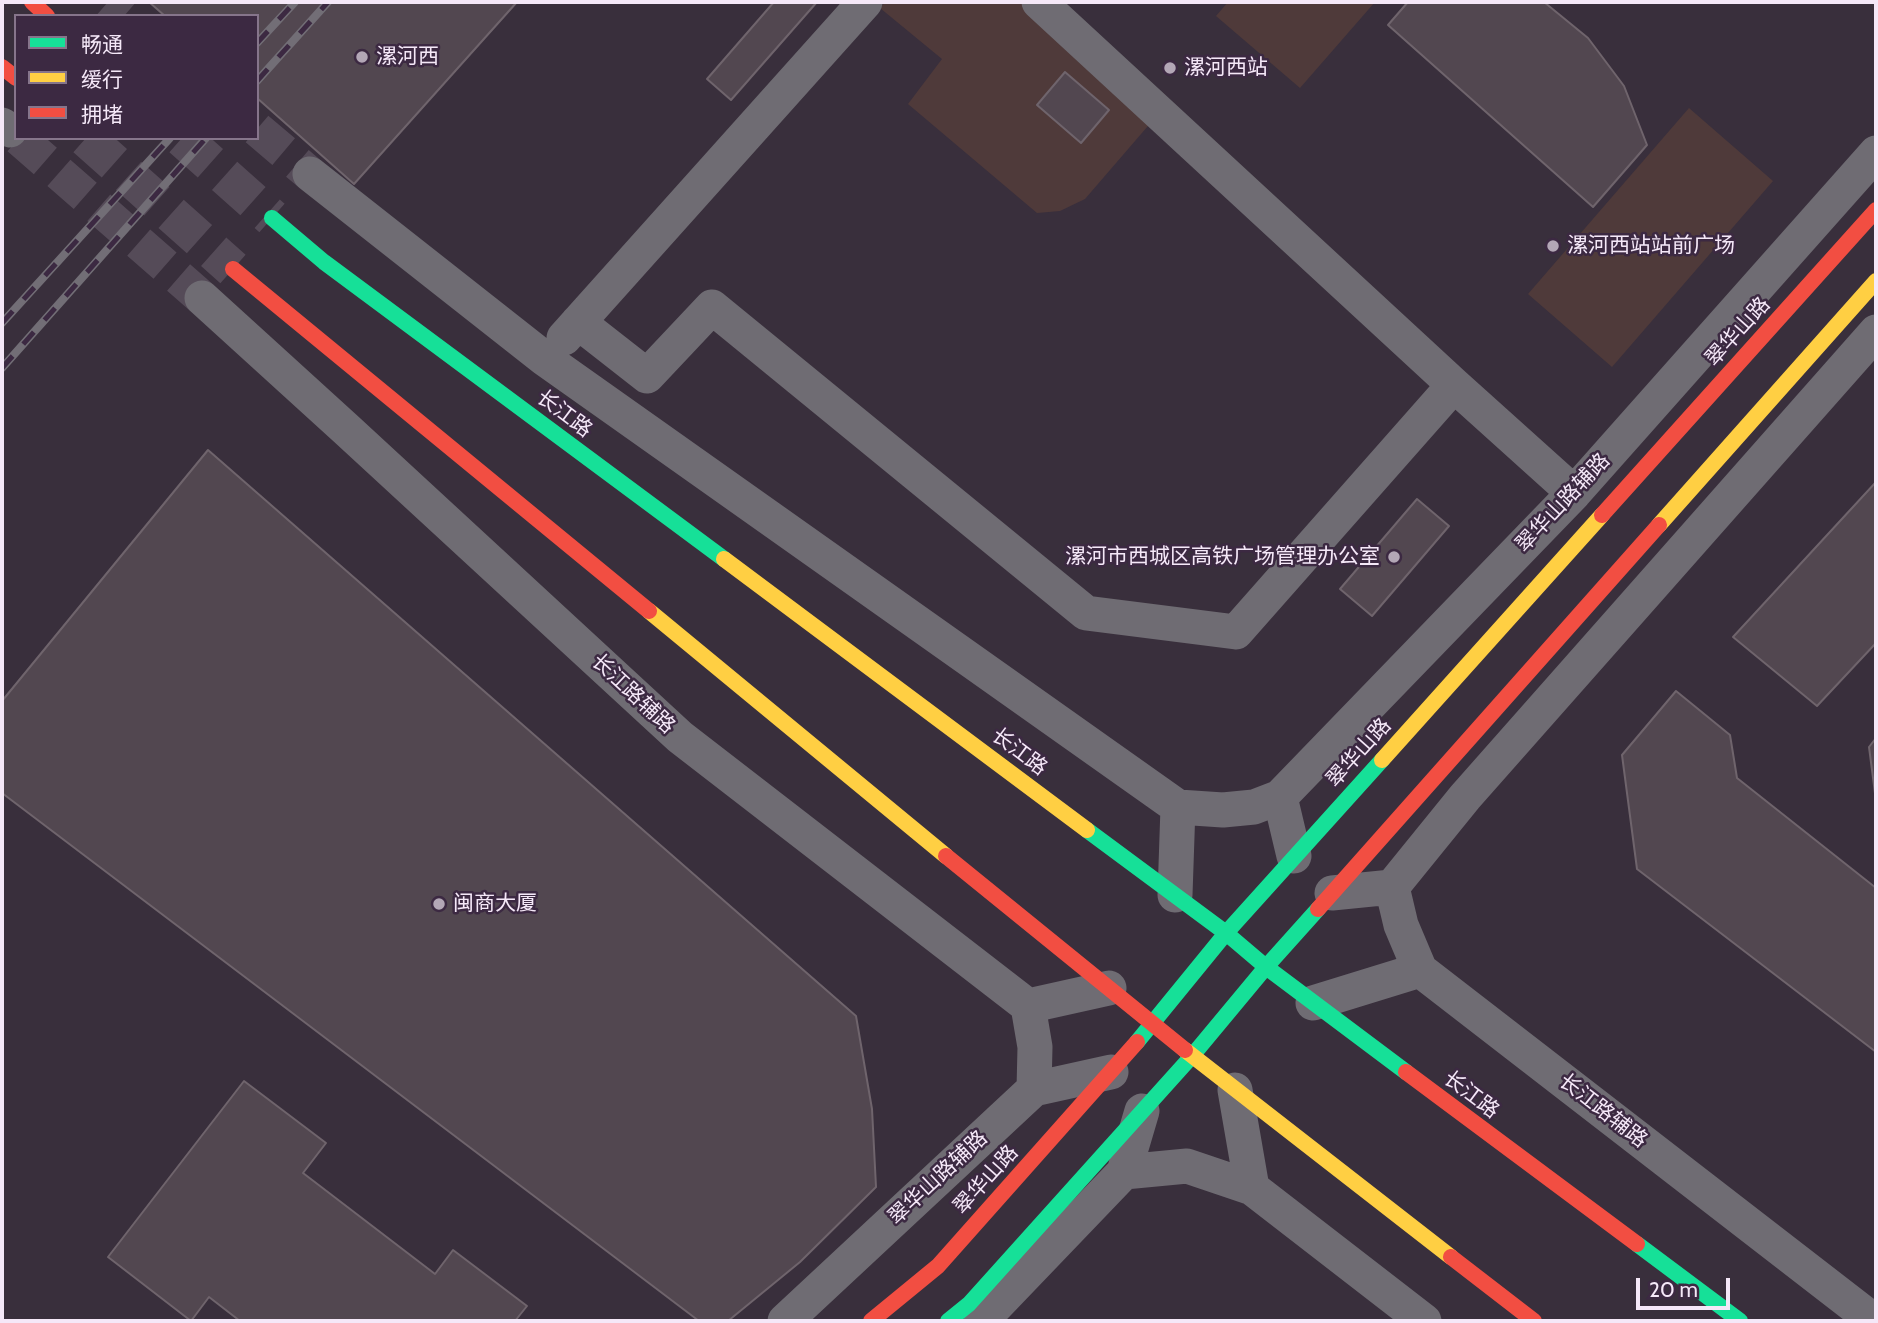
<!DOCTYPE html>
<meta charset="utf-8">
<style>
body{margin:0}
#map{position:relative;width:1878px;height:1323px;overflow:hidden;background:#392f3c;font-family:Cabin,"Noto Sans SC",sans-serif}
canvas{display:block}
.frame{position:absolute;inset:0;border:4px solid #f5e8f8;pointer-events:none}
.legend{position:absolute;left:14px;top:14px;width:245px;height:126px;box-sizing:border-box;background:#3c2942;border:2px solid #86758b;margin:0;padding:9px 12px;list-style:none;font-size:21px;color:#f5e8f8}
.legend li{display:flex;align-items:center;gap:14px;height:35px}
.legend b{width:35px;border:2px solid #86758b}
.scale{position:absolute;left:1636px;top:1278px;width:94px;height:32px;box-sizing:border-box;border:4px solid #f5e8f8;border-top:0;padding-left:9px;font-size:21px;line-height:24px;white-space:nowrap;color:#f5e8f8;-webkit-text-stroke:5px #3c2942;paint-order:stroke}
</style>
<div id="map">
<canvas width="1878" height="1323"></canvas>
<div class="frame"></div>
<ul class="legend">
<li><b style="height:9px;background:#16e098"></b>畅通</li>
<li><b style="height:9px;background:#ffcf43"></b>缓行</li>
<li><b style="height:9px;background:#f24e42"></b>拥堵</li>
</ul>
<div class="scale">20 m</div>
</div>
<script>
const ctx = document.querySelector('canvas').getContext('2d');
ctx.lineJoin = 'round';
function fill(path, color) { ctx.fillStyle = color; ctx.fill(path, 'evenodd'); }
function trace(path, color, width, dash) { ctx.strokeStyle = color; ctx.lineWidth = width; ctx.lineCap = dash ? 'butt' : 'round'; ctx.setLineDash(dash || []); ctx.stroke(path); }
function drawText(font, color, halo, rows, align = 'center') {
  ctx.font = font + ' Cabin,"Noto Sans SC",sans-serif'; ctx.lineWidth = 5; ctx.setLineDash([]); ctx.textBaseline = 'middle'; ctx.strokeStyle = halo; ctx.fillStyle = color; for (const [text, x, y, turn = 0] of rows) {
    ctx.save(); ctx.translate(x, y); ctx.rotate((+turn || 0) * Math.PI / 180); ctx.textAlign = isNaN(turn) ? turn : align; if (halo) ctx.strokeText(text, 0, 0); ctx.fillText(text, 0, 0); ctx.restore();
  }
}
fill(new Path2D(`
 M 885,2 L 1022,2 L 1154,119 L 1085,199 L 1060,211 L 1037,213 L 908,104 L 942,59 L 880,8 Z
 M 1228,2 L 1375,2 L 1300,88 L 1216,16 Z
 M 1689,108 L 1773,181 L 1612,367 L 1528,294 Z`), '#4f3a3a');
const building = new Path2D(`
 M 149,2 L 517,2 L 354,184 L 257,98 L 257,16 L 165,16 Z
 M 774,2 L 817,2 L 731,100 L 707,79 Z
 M 1408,2 L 1544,2 L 1588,38 L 1624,86 L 1647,145 L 1593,207 L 1388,25 Z
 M 1065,72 L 1109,110 L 1081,143 L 1037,105 Z
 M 208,450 L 856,1016 L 872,1109 L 876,1187 L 800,1262 L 728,1321 L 699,1321 L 2,793 L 2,701 Z
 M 1876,482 L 1876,643 L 1817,706 L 1733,637 Z
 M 1417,499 L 1449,526 L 1372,616 L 1340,589 Z
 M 1676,691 L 1730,735 L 1737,778 L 1876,888 L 1876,1052 L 1637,869 L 1622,755 Z
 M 1876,738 L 1876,801 L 1869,747 Z
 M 244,1081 L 326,1143 L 303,1173 L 435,1274 L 453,1250 L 527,1306 L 515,1321 L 240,1321 L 209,1297 L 191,1321 L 108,1257 Z`);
fill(building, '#524750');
trace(building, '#6f646c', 2);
trace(new Path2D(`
 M 108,2 L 124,16
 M 257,129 L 310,174
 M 19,138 L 202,298`), '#554b58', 35, [35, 18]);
trace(new Path2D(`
 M 86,138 L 233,269
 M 182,138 L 272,218`), '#554b58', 38, [38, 19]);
trace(new Path2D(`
 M 1039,2 L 1454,385 L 1574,493
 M 2,125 L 10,130
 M 310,174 L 545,359 L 1178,807 L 1175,895
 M 202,298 L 346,429 L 680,737 L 1028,1006 L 1109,988
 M 578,322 L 647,376 L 712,307 L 1086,613 L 1236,632 L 1454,385
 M 564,338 L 865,2
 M 1178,807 L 1223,810 L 1254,807 L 1280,797
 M 1294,856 L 1280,797 L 1574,493 L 1876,153
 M 1392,887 L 1401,925 L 1420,970
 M 1332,893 L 1392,887 L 1465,797 L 1876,332
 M 1313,1003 L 1420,970 L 1874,1321
 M 1028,1006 L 1035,1047 L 1034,1089
 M 1235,1090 L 1252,1188 L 1424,1321
 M 1124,1172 L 1187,1166 L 1252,1188
 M 785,1321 L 1034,1089 L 1111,1072
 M 981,1321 L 1124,1172 L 1142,1111`), '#6f6c73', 35);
trace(new Path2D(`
 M 272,218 L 324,262 L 724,559
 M 1087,830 L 1226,933 L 1266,967 L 1406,1072
 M 1137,1042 L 1226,933 L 1382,760
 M 1637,1244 L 1740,1321
 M 948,1321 L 969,1304 L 1192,1056 L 1266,967 L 1318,909`), '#16e098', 16);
trace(new Path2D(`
 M 1659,525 L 1876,281
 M 724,559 L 1087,830
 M 649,611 L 946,856
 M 1382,760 L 1602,515
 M 1185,1050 L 1451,1257`), '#ffcf43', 16);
trace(new Path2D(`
 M 32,2 L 47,16
 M 2,67 L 16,78
 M 233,269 L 649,611
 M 1602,515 L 1876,210
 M 946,856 L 1185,1050
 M 1318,909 L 1659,525
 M 1406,1072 L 1637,1244
 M 1451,1257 L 1534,1321
 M 871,1321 L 938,1266 L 1137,1042`), '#f24e42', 16);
const rail = new Path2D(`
 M 257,43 L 295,2
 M 257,81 L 328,2
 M 2,323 L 170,138
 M 2,368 L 206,138`);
trace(rail, '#726e76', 8);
trace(rail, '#3c2942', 5, [16]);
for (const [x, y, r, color] of [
 [362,57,7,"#b3a7b6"],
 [1170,68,7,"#b3a7b6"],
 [1553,246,7,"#b3a7b6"],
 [1394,557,7,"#b3a7b6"],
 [439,904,7,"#b3a7b6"]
]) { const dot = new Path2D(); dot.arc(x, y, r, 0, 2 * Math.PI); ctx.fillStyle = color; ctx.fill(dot); trace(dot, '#3c2942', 2.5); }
drawText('21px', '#f5e8f8', '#3c2942', [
 ["漯河西",376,57],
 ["漯河西站",1184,68],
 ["漯河西站站前广场",1567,246],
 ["漯河市西城区高铁广场管理办公室",1380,557,"right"],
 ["闽商大厦",453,904]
], 'left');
drawText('21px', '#f5e8f8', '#3c2942', [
 ["翠华山路",1738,332,-48],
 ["长江路",564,414,37],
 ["翠华山路辅路",1563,503,-47],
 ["长江路辅路",633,694,43],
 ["长江路",1019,752,37],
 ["翠华山路",1359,753,-48],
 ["长江路",1471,1095,37],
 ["长江路辅路",1603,1111,38],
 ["翠华山路辅路",938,1178,-43],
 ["翠华山路",986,1180,-48]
]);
</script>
